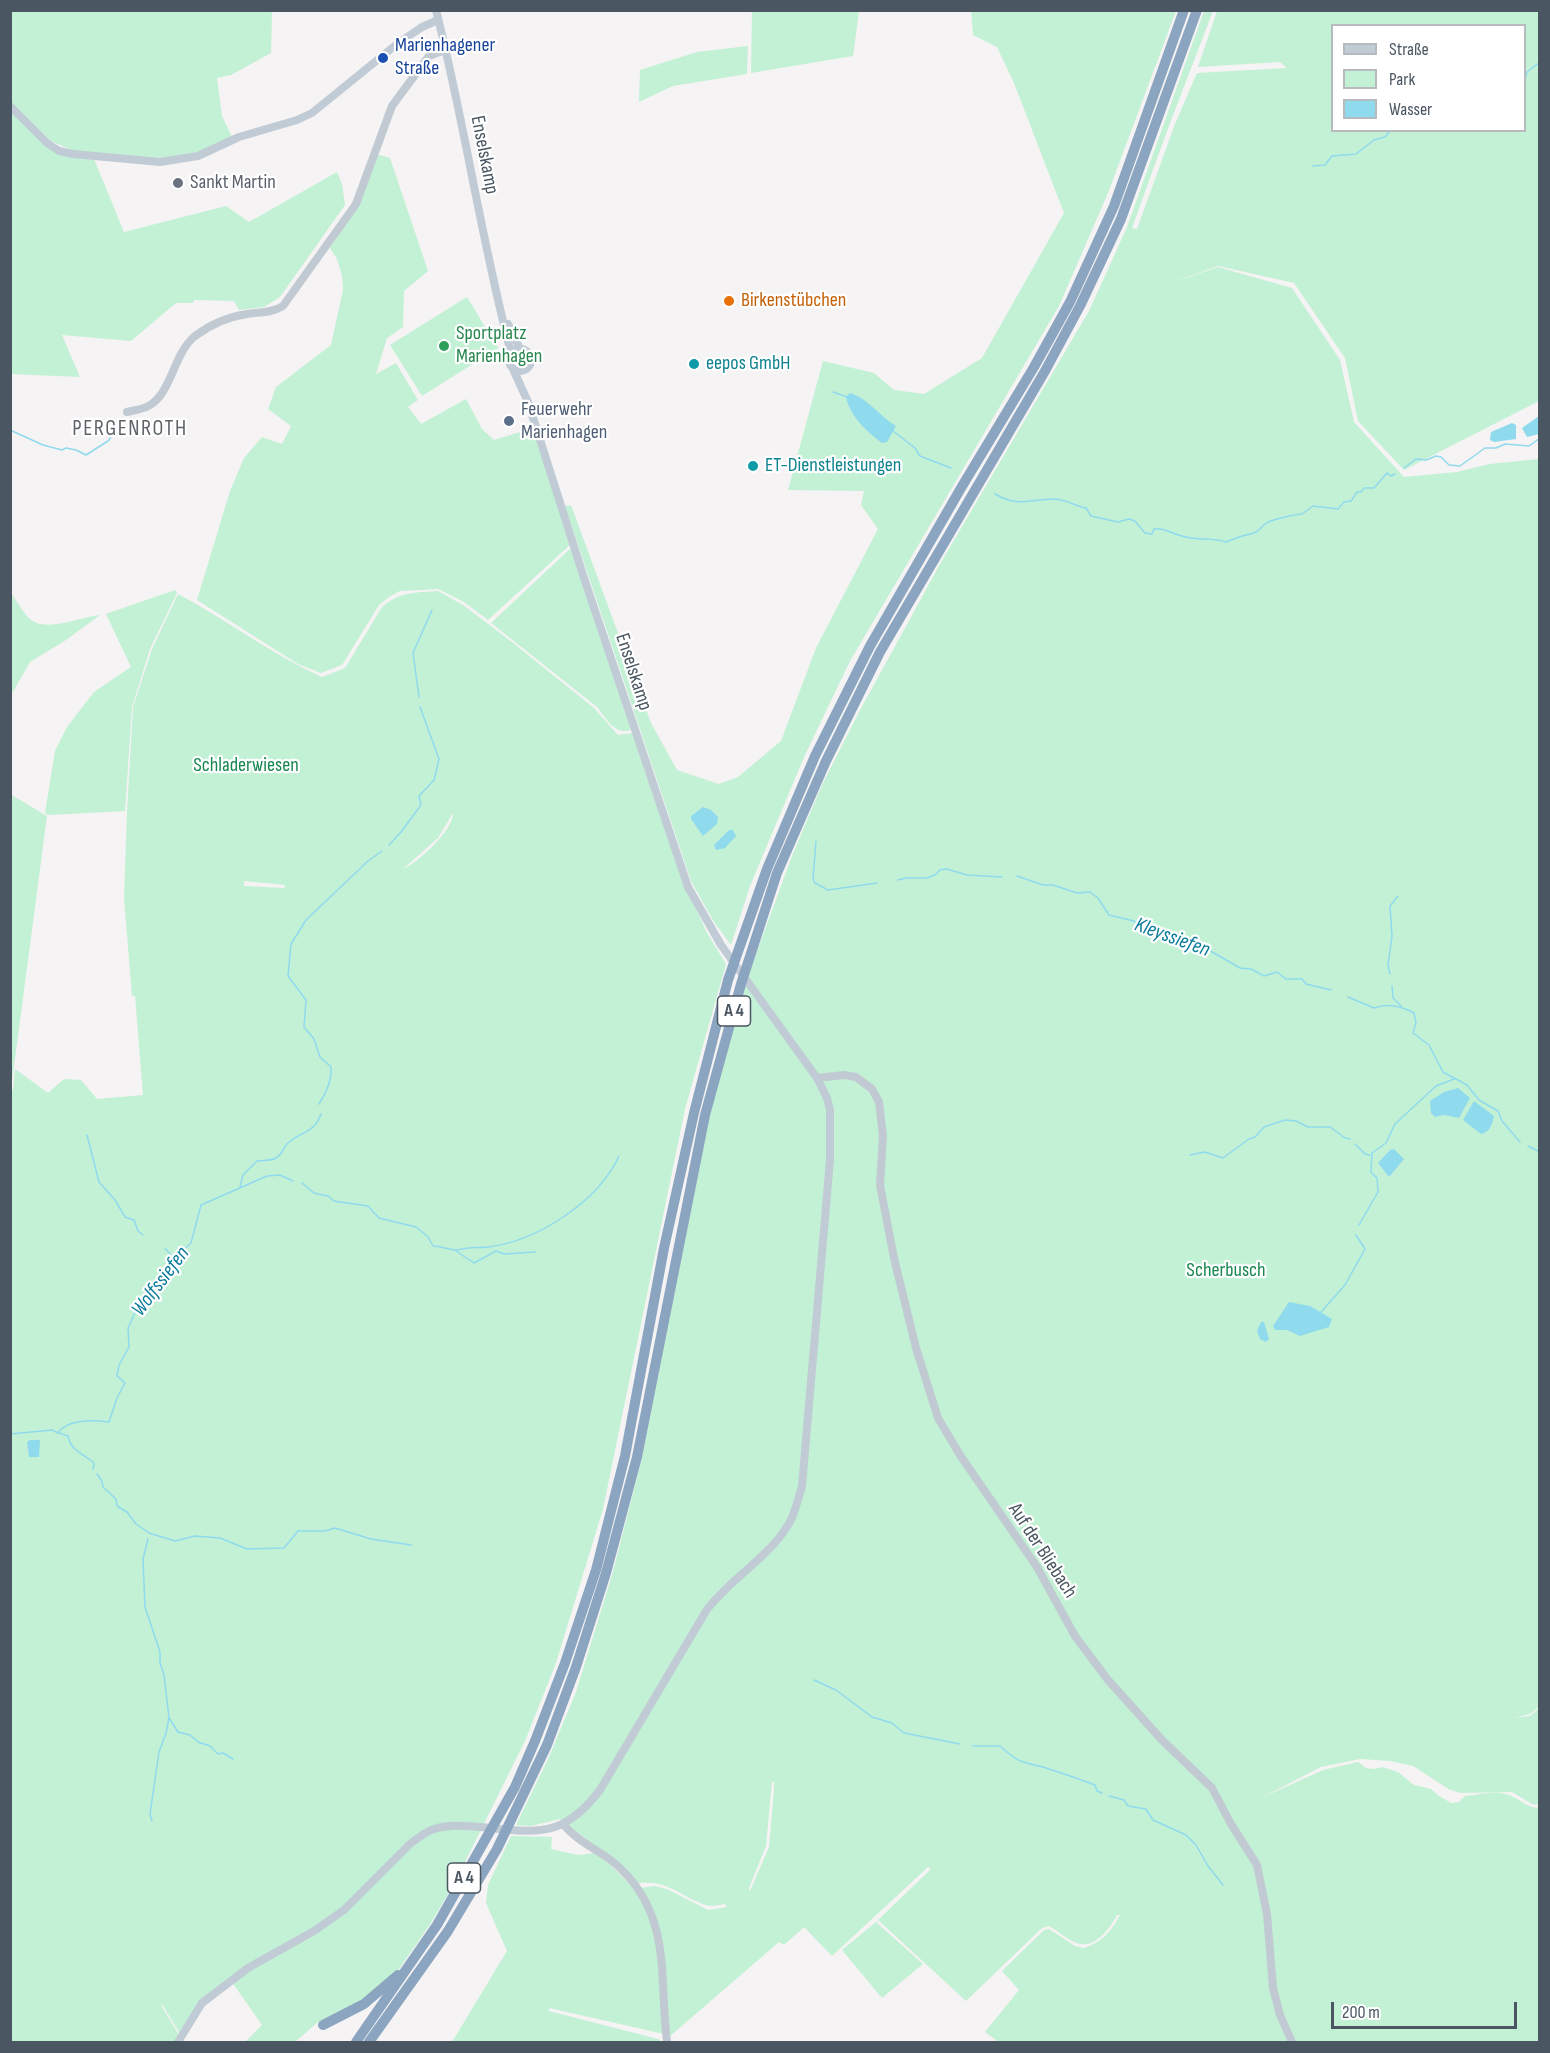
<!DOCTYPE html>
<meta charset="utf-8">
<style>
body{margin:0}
#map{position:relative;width:1550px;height:2053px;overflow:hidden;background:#f5f3f3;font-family:"Sofia Sans Condensed",sans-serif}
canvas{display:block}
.frame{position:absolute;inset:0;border:12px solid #4a5661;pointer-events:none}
.legend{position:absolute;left:1331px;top:24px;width:195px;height:108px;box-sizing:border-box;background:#fff;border:2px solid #b7bbc0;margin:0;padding:8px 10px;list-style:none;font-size:18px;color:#4a5661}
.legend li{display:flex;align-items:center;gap:12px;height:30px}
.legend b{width:30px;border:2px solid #b7bbc0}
.scale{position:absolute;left:1331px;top:2002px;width:186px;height:27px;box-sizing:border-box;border:3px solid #4a5661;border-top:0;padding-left:8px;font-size:18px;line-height:21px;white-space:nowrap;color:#4a5661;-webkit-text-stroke:4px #fff;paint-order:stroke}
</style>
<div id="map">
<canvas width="1550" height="2053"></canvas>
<div class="frame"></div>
<ul class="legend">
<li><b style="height:8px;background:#c1cbd6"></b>Straße</li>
<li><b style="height:16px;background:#c3f1d5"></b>Park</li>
<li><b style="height:16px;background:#90daee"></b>Wasser</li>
</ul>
<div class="scale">200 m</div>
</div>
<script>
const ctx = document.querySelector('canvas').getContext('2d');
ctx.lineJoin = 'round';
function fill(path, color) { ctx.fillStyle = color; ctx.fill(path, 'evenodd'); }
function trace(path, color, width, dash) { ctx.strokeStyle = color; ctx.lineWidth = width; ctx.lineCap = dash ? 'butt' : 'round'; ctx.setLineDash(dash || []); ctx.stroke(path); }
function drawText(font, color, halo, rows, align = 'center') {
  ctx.font = font + ' "Sofia Sans Condensed",sans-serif'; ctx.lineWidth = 4.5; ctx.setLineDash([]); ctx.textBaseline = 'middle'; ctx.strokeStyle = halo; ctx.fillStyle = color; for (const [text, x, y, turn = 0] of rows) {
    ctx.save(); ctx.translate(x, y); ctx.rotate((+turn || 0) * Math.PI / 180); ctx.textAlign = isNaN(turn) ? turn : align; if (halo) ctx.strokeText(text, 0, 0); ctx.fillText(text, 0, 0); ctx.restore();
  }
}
fill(new Path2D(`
 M 10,11 L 272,11 L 271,53 L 231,75 L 217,78 L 222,116 L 232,137 L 198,153 L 177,157 L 154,158 L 76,152 L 51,141 L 11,102 Z
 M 752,11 L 859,11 L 853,56 L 751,73 Z
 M 971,11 L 1176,11 L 1108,193 L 1059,306 L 850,661 L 805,755 L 750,886 L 731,945 L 714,922 L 691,881 L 565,506 L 571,505 L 651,723 L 677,770 L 719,784 L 738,777 L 781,741 L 816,648 L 878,529 L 861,505 L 864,491 L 788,490 L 823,361 L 874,373 L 894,390 L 924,394 L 982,358 L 1064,213 L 1014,83 L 997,47 L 973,35 Z
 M 1204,11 L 1213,11 L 1167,131 L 1132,228 L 1137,229 L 1175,124 L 1197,73 L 1287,68 L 1280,62 L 1198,67 L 1217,11 L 1539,11 L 1539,401 L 1404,470 L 1358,421 L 1345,358 L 1294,283 L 1218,266 L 1165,285 L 1218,267 L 1292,288 L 1340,360 L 1354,422 L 1404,477 L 1457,472 L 1490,464 L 1539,459 L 1540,1706 L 1530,1714 L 1514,1718 L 1530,1716 L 1539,1708 L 1539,1805 L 1532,1804 L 1512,1792 L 1461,1793 L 1450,1790 L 1413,1766 L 1390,1761 L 1360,1759 L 1321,1767 L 1261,1798 L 1323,1770 L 1358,1762 L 1366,1768 L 1374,1769 L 1382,1767 L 1398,1772 L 1414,1785 L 1431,1789 L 1439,1796 L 1451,1803 L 1459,1802 L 1465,1796 C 1478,1795 1496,1790 1509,1795 C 1520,1799 1527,1808 1539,1808 L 1539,2042 L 999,2042 L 985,2032 L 1019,1990 L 1002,1971 L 1044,1930 L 1049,1929 L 1075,1946 L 1084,1948 C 1102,1942 1111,1932 1120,1915 L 1117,1915 C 1111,1927 1095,1950 1077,1943 C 1067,1940 1058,1931 1049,1926 L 1042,1928 L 966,2001 L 878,1920 L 931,1869 L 928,1867 L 832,1956 L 804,1927 L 784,1945 L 779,1942 L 669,2037 L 661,1934 L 652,1907 L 641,1888 L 654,1886 L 667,1889 L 708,1910 L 727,1907 L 725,1904 C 719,1905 712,1907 706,1905 C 679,1896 670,1880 638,1883 L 625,1869 L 560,1819 L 531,1826 L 516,1825 L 549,1757 L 576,1692 L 612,1575 L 642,1458 L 709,1117 L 745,984 L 792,856 L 822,785 L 859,712 L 940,564 L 1089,311 L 1127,227 ZM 1332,26 L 1524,26 L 1524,130 L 1332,130 ZM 772,1782 L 774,1782 L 774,1789 L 769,1847 L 750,1891 L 749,1888 L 766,1846 Z
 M 748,46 L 747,74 L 673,86 L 639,102 L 640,70 L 697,52 Z
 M 10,108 L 48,147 L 94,159 L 124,232 L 226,206 L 249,222 L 337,172 L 342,184 L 345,205 L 280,297 L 264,307 L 239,310 L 234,301 L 194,300 L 193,303 L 176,303 L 131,341 L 62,335 L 80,377 L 11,374 Z
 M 376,154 L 390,158 L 428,271 L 404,291 L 403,327 L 387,338 L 376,374 L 396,363 L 418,400 L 408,407 L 421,424 L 466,399 L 482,429 L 494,440 L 533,428 L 571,544 L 488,620 L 464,602 L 438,589 L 400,591 L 389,597 L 379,605 L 342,665 L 321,673 L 298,664 L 197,600 L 230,491 L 244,458 L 262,437 L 282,444 L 291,426 L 268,409 L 276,387 L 331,345 L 343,290 L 342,276 L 337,259 L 330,248 L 359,203 Z
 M 467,297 L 498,348 L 422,396 L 390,345 Z
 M 571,548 L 631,730 C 615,736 606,718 597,707 L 491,623 Z
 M 175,590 L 177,593 L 150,649 L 132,707 L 125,811 L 48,815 L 45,813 L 55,751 L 67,727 L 94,692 L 131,667 L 106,614 Z
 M 438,591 L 463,605 L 512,642 L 594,708 L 618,735 L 633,733 L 687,888 L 706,931 L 726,964 L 685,1109 L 603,1509 L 556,1663 L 525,1741 L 455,1882 L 431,1923 L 397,1972 L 354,2007 L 318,2022 L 295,2042 L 245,2042 L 262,2025 L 229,1978 L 180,2034 L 162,2004 L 161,2005 L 179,2035 L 175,2042 L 11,2042 L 10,794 L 47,816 L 11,1089 L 13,1090 L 15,1069 L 48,1093 L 64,1079 L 81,1080 L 97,1099 L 143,1095 L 135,996 L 132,996 L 124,898 L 127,811 L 133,707 L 152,649 L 178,594 C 227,620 271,654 322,677 L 345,668 L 382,607 C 401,591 415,593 438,591 ZM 453,813 C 454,829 418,863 403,869 L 438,838 ZM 244,881 L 285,885 L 285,886 L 284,888 L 244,886 Z
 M 11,593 C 17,601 23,613 30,619 C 46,633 81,617 100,615 L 66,640 L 30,662 L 11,695 Z
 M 511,1836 L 552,1837 L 551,1849 L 578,1855 L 594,1853 C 669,1906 659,1952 664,2034 L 549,2008 L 549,2011 L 658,2039 L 663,2042 L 452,2042 L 507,1951 L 486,1903 L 488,1885 Z
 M 876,1922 L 923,1964 L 882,1998 L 842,1950 Z`), '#c3f1d5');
fill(new Path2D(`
 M 850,393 C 869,399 879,416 896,426 L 887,442 L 882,443 C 866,431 850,416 846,397 Z
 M 1539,416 L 1539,434 L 1527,437 L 1522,428 Z
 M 1512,423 L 1516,425 L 1516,439 L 1494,442 L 1490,440 L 1491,432 Z
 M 703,807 L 711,810 L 718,817 L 717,824 L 703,836 L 691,819 L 691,816 Z
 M 729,830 L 733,830 L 736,836 L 725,848 L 716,850 L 714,845 Z
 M 1458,1088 L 1470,1098 L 1459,1118 L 1444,1115 L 1435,1117 L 1431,1113 L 1430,1101 L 1444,1092 Z
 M 1474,1101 L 1494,1116 C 1492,1125 1490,1132 1481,1134 L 1463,1120 Z
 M 1394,1149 L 1404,1159 L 1389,1177 L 1378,1163 L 1390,1150 Z
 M 1289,1302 L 1310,1306 L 1332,1319 L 1329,1327 L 1300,1336 L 1287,1330 L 1275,1330 L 1273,1326 Z
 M 1261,1322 L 1264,1322 L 1269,1339 L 1266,1342 L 1260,1339 L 1257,1331 Z
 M 30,1440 L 40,1440 L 39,1457 L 29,1457 L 27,1442 Z`), '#90daee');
trace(new Path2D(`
 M 1524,83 L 1527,72 L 1540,62
 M 1313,166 L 1325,165 L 1332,156 L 1356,154 L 1374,140 L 1385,137 L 1391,130
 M 833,392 L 847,397
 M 10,430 L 43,445 L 62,450 L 66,448 L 76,450 L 86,455 L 108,441 L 115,432 L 123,427
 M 893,431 L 915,448 L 920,456 L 951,468
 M 1404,468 L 1416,459 L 1426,460 L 1436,456 L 1441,457 L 1449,465 L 1460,466 L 1485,448 L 1496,448 L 1505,444 L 1529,446 L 1540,438
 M 995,494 C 1019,508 1030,499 1054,499 C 1065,499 1075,506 1086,508 L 1091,516 L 1118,522 L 1129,519 L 1135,521 L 1145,533 L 1152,534 L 1154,529 C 1164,527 1173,534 1182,536 C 1197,541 1212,537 1226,542 C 1235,538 1244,535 1254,533 C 1260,531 1261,527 1265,524 C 1269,520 1297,514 1302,514 L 1313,506 L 1338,509 L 1344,502 L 1351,501 L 1357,492 L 1361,492 L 1364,488 L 1374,488 L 1387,473 L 1391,476 L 1395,474
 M 419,697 L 413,653 L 432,610
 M 816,841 L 813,879 L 815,883 L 828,890 L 877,883
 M 389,845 L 401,832 L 421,805 L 419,796 L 434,780 L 439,759 L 420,707
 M 1017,876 L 1043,885 L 1053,885 L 1077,893 L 1090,892 L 1098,898 L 1109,915 L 1134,921 L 1141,928 L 1187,942 L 1193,947 L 1207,949 L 1240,968 L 1251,969 L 1264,976 L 1277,972 L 1286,979 L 1302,979 L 1306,984 L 1331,990
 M 898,880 L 906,878 L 927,878 L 935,875 L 940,870 L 947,869 L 967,875 L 1002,877
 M 1390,974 L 1388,965 L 1392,936 L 1390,906 L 1398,896
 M 1392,986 L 1393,998 L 1401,1006
 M 1348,997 L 1374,1008 C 1387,1003 1402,1006 1414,1013 L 1416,1023 L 1413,1033 L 1429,1045 L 1443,1072 L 1467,1085 L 1479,1100 L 1498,1111 L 1502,1121 L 1520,1142
 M 319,1104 C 326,1093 332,1081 331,1067 L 320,1057 L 314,1039 L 304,1027 L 306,1000 L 288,976 L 291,944 L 306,920 L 368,861 L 382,851
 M 87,1135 L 99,1182 L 115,1200 L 125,1217 L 134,1220 L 138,1231 L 143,1235
 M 1355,1144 L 1365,1154 L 1370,1155
 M 1528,1146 L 1540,1152
 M 1190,1155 L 1205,1152 L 1223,1158 L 1249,1139 L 1255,1137 L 1264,1127 L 1285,1120 L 1296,1121 L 1308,1127 L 1330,1127 L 1345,1138 L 1350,1139
 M 302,1183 L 314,1193 L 328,1196 L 334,1201 L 368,1206 L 379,1218 L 416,1227 L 428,1237 L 433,1246 C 441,1246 449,1250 456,1250 C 460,1250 465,1248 469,1248 C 475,1247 482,1248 488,1247 C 537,1241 598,1202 619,1156
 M 240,1187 L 243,1175 L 257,1161 C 264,1160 271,1161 276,1158 C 283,1154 283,1147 288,1143 C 301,1132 315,1132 321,1114
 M 1359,1225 L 1378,1192 L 1377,1178 L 1371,1172 L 1372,1153 L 1386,1143 L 1395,1124 L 1436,1086 L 1454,1079
 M 165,1248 L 174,1259
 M 456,1251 L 474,1263 L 496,1251 L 504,1254 L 535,1252
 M 1321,1312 L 1345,1285 L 1365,1249 L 1356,1235
 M 59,1433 L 68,1436 C 71,1452 83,1453 94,1463 L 93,1469
 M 10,1434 L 52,1430 L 58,1433 C 68,1419 93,1420 109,1422 L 117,1398 L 125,1383 L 117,1376 L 119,1365 L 129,1347 L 128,1328 L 138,1306 L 173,1268 L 177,1255 L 191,1243 L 201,1205 L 267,1176 L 280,1175 L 293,1181
 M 97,1474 L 102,1481 L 103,1487 L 116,1499 L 117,1506 L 127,1512 L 136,1524 L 149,1533 L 175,1541 L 195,1536 L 220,1538 L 247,1549 L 284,1548 L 298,1531 L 325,1531 L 335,1528 L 371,1539 L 411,1545
 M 148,1539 L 143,1559 L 145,1607 L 160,1652 L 160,1663 L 164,1675 L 169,1718 L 166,1733 L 159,1752 L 150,1814 L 152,1821
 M 814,1680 L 836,1690 L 872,1717 L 892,1723 L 904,1733 L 960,1744
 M 169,1718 L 178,1732 L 190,1735 L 198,1742 L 210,1746 L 218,1754 L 223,1753 L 233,1759
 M 973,1746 L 1000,1746 C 1021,1765 1022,1761 1046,1768 C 1062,1773 1079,1779 1095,1785 L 1097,1791 L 1102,1793
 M 1109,1796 L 1124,1800 L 1128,1806 L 1146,1809 L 1153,1820 L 1186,1835 L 1196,1845 L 1208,1866 L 1223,1885`), '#90daee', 1.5);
trace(new Path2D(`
 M 127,412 C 135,410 147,409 153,403 C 172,388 175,352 195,336 C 211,324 227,317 247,314 C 259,312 272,313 283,306 L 356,204 L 392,106 L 429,56 L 445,50
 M 817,1078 L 844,1075 L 856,1077 L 872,1089 L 879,1102 L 883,1136 L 880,1185 L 894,1258 L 916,1348 L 938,1418 L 960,1455 L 1037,1567 L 1075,1636 L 1108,1680 L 1162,1740 L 1212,1788 L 1231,1824 L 1257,1865 L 1267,1914 L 1273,1988 L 1280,2015 L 1292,2042
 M 563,1824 C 579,1844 603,1851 621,1869 C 672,1918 659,1979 667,2042`), '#c1cad2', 8);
trace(new Path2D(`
 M 436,10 C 465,124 481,240 511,353
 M 10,106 L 47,143 L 59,151 L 73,154 L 160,162 L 198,156 L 239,137 L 297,120 L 312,113 L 397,44 L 422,27 L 438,20
 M 508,324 L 520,349
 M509 360a11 11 0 1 1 22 0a11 11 0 1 1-22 0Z
 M 178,2042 L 202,2003 L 248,1968 L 314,1931 L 344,1910 L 410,1844 C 418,1838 425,1832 434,1829 C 449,1824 464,1826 480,1827 C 536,1832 562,1840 600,1790 L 706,1611 C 731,1577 773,1556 792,1518 C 796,1508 799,1496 802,1486 L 830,1160 L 830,1110 L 827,1098 L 817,1078 L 721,945 L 688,887 L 585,581 L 528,402 L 513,369`), '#c1cbd6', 8);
trace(new Path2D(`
 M 323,2025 L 364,2004 L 398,1975
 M 356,2042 L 437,1925 L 515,1787 L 535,1741 L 565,1663 L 596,1570 L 625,1456 L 664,1248 L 694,1113 L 728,980 L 767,869 L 815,756 L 870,646 L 961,488 L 1034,367 L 1070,302 L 1114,206 L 1184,10
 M 369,2042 L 448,1931 L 497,1849 L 547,1745 L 576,1667 L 606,1573 L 637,1457 L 705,1115 L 741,984 L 777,873 L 826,761 L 880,652 L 1045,371 L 1080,306 L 1121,219 L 1197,10`), '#8ba5c1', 10);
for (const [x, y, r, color] of [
 [383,58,6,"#1a4fb4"],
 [178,183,6,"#6b7280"],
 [729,301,6,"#e8710a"],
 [444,346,6,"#2e9e5b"],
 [694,364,6,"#0f9aa8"],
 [509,421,6,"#5c6f8a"],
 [753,466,6,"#0f9aa8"]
]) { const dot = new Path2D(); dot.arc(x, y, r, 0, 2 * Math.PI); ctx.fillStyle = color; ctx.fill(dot); trace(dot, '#fff', 2); }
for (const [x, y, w] of [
 [734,1011,33],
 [464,1878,33]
]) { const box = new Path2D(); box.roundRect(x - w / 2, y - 15, w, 30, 4.5); ctx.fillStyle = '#fff'; ctx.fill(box); trace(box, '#4a5661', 1.5); }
drawText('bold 18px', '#4a5661', null, [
 ["A 4",734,1011],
 ["A 4",464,1878]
]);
drawText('20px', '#164399', '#fff', [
 ["Marienhagener",395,46],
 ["Straße",395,69]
], 'left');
drawText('20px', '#4a5661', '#fff', [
 ["Enselskamp",484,155,79],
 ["Enselskamp",633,672,72],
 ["Auf der Bliebach",1042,1551,57]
]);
drawText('20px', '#5b616d', '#fff', [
 ["Sankt Martin",190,183]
], 'left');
drawText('20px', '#c56008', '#fff', [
 ["Birkenstübchen",741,301]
], 'left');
drawText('20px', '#27864d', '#fff', [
 ["Sportplatz",456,334],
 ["Marienhagen",456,357]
], 'left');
drawText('20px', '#0d838f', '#fff', [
 ["eepos GmbH",706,364],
 ["ET-Dienstleistungen",765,466]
], 'left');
drawText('20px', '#4e5e75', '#fff', [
 ["Feuerwehr",521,410],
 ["Marienhagen",521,433]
], 'left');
drawText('20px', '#17864f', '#fff', [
 ["Schladerwiesen",246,766],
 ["Scherbusch",1226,1271]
]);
drawText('italic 21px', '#0c7c9b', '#fff', [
 ["Kleyssiefen",1172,938,20],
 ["Wolfssiefen",161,1282,-53]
]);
ctx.letterSpacing = '1.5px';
drawText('22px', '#5f6368', '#fff', [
 ["PERGENROTH",130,429]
]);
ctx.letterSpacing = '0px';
</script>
